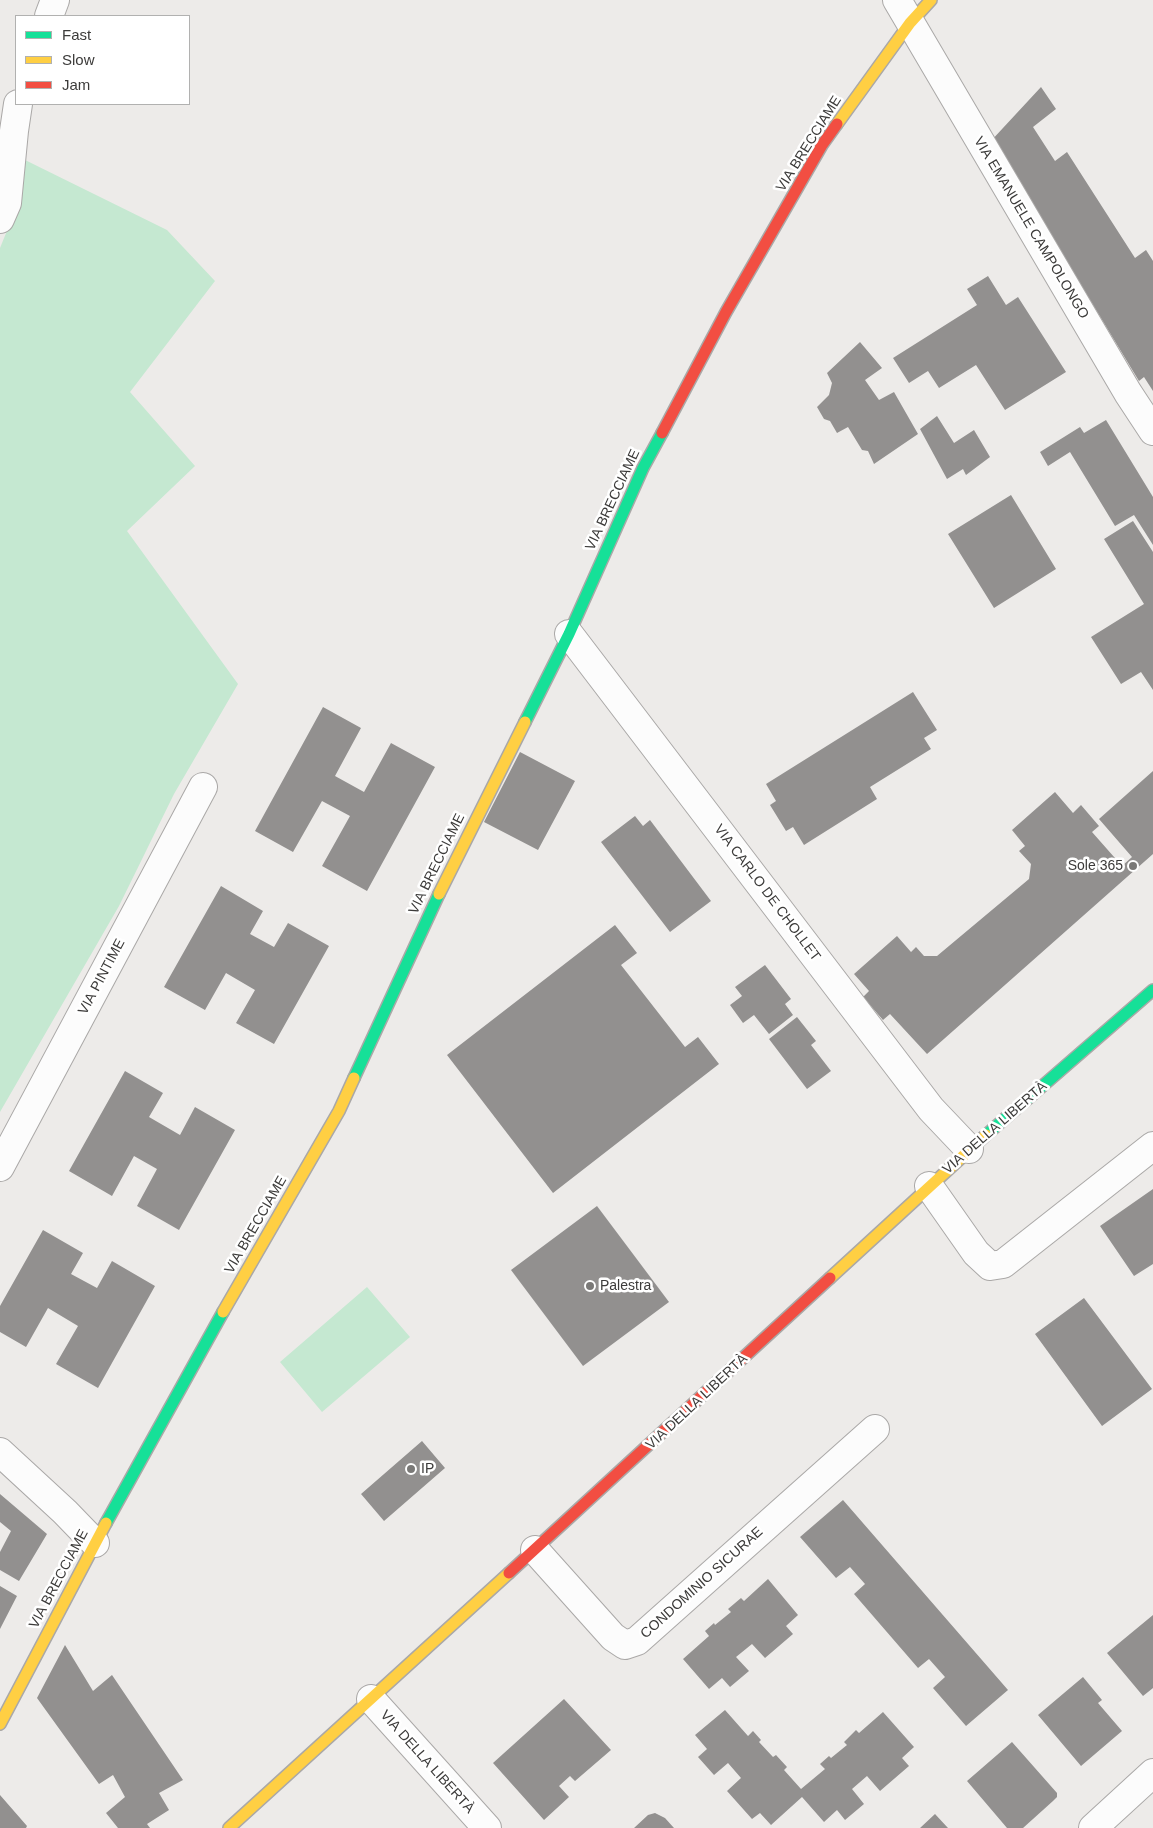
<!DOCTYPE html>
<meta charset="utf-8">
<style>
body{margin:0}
#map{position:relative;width:1153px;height:1828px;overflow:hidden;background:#edebe9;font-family:Helvetica,sans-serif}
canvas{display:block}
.legend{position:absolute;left:15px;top:15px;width:175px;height:90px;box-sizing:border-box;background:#fff;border:1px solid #b1b1b0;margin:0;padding:6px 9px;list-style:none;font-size:15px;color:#3c3b3a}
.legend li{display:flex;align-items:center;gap:10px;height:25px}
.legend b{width:25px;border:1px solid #b1b1b0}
</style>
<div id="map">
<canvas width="1153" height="1828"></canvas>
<ul class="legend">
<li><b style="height:6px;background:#16e098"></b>Fast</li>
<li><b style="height:6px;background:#ffcf43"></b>Slow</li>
<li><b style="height:6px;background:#f24e42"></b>Jam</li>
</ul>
</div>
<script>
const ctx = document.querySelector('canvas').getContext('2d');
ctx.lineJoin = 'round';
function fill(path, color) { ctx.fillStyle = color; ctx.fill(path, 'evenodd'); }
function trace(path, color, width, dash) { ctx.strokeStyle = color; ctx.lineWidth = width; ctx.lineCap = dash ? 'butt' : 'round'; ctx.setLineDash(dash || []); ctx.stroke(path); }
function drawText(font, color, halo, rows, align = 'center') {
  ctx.font = font + ' Helvetica,sans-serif'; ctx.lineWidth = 5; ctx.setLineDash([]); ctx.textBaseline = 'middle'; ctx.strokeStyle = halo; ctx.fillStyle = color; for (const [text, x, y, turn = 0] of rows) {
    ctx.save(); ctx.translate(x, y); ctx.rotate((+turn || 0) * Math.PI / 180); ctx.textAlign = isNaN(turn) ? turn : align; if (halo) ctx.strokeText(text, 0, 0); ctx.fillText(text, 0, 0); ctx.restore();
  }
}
fill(new Path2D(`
 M 21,158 L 167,230 L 215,281 L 130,392 L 195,466 L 127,531 L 238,684 L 174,794 L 119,906 L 0,1112 L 0,248 L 17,206 Z
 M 367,1287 L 410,1337 L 322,1412 L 280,1362 Z`), '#c5e8d1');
fill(new Path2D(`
 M 1041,87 L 1056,109 L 1033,127 L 1055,161 L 1067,152 L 1135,258 L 1146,250 L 1153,261 L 1153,391 L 1144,377 L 1139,381 L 1064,257 L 1059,261 L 990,142 Z
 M 988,276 L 1006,305 L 1018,297 L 1066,372 L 1005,410 L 976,365 L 939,388 L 928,371 L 909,383 L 893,358 L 977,305 L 967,289 Z
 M 860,342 L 882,368 L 865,380 L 879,400 L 894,392 L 918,434 L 874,464 L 868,451 L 862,450 L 848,427 L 837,433 L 830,421 L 824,419 L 817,407 L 829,395 L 832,383 L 827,373 Z
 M 937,416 L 954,443 L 974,430 L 990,457 L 966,475 L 963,469 L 947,479 L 920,429 Z
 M 1106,420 L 1153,497 L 1153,545 L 1134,515 L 1115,526 L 1070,452 L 1048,466 L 1040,452 L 1080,427 L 1084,433 Z
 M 1011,495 L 1056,569 L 994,608 L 948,534 Z
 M 1133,521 L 1153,552 L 1153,690 L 1141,672 L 1121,684 L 1091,637 L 1144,604 L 1104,539 Z
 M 913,692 L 937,730 L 924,738 L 931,749 L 870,787 L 877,799 L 804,845 L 793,827 L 786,831 L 770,805 L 776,801 L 766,784 Z
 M 323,707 L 361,728 L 335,776 L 364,792 L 391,743 L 435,767 L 367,891 L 322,866 L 350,816 L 322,801 L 293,852 L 255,831 Z
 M 520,752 L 575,781 L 538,850 L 484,822 Z
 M 1153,771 L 1153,854 L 927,1054 L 890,1014 L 883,1020 L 863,997 L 869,991 L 854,974 L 897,936 L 911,952 L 916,947 L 924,956 L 937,956 L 1029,879 L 1031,864 L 1019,851 L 1025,846 L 1012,830 L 1055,792 L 1073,813 L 1081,805 L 1099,826 L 1092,832 L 1122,866 L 1132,857 L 1099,819 Z
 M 635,816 L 643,826 L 650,820 L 711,901 L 670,932 L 601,842 Z
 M 221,886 L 263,911 L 250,934 L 274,947 L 288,923 L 329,946 L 274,1044 L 236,1023 L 255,990 L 226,973 L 205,1010 L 164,987 Z
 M 615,925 L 637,953 L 621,965 L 685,1047 L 698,1037 L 719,1064 L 553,1193 L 447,1055 Z
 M 765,965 L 791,999 L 785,1004 L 793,1015 L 769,1034 L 754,1015 L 743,1023 L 730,1005 L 742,996 L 735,987 Z
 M 797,1017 L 816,1041 L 811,1045 L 831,1071 L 807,1089 L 769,1039 Z
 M 125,1071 L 163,1093 L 149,1117 L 180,1135 L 195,1107 L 235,1130 L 179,1230 L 137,1206 L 157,1169 L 134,1156 L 112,1196 L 69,1171 Z
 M 1153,1189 L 1153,1264 L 1134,1276 L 1100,1226 Z
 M 597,1206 L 669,1302 L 583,1366 L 511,1270 Z
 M 43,1230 L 83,1253 L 71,1274 L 97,1288 L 112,1261 L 155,1286 L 98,1388 L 56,1364 L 78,1326 L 48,1308 L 26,1347 L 0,1332 L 0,1306 Z
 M 1084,1298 L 1152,1389 L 1102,1426 L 1035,1334 Z
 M 422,1441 L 445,1468 L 384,1521 L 361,1494 Z
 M 0,1494 L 47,1534 L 19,1581 L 0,1570 L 0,1552 L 11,1531 L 0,1522 Z
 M 843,1500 L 1008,1690 L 966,1726 L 933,1688 L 945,1677 L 929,1659 L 918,1668 L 854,1594 L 865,1584 L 850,1567 L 836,1578 L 800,1537 Z
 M 768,1579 L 798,1615 L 786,1626 L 793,1634 L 765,1658 L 752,1644 L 736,1657 L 749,1671 L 730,1687 L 722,1678 L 709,1689 L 683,1659 L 709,1636 L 705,1631 L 714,1623 L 715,1625 L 731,1612 L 728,1609 L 741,1598 L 744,1601 Z
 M 0,1586 L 17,1596 L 0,1629 Z
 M 1153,1615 L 1153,1688 L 1143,1696 L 1107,1653 Z
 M 65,1645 L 93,1691 L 112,1675 L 183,1780 L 159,1793 L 169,1810 L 147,1824 L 150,1828 L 118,1828 L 106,1813 L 125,1797 L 113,1775 L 99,1784 L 37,1698 Z
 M 1083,1677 L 1102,1700 L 1098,1703 L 1122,1731 L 1081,1766 L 1038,1715 Z
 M 564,1699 L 611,1750 L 575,1781 L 570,1776 L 559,1786 L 569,1797 L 544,1820 L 493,1763 Z
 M 725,1710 L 748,1736 L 753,1731 L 761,1740 L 759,1742 L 773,1757 L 776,1755 L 787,1767 L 784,1770 L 801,1789 L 825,1769 L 820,1764 L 829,1756 L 831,1758 L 847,1745 L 844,1742 L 856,1730 L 859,1733 L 883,1712 L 914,1747 L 902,1758 L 909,1766 L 880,1791 L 867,1776 L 852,1789 L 864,1804 L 845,1820 L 837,1810 L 824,1822 L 802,1797 L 771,1825 L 760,1813 L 752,1819 L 727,1791 L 741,1778 L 728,1763 L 714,1775 L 698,1757 L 707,1749 L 695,1735 Z
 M 1012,1742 L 1057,1793 L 1057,1797 L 1053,1801 L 1023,1828 L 1007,1828 L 967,1781 Z
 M 0,1795 L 27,1826 L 26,1828 L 0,1828 Z
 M 655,1813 L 665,1818 L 674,1828 L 634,1828 L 648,1815 Z
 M 935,1814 L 948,1828 L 920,1828 Z`), '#92908f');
const street = new Path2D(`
 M 897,0 L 1128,393 L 1153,431
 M 49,16 L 55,0
 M 0,219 L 7,203 L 14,131 L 18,104
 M 569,634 L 931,1109 L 969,1149
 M 0,1167 L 203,787
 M 929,1186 L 976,1253 L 990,1266 L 1003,1264 L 1153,1146
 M 0,1452 L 65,1512 L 95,1543
 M 535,1550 L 613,1637 L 625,1645 L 637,1641 L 875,1429
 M 371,1699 L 487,1828
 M 1093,1828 L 1153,1773`);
const fast = new Path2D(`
 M 525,722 L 569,634 L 643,468 L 662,433
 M 354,1078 L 439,894
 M 986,1135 L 1153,990
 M 106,1523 L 223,1312`);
const slow = new Path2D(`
 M 837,124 L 910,23 L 931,0
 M 439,894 L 525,722
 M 830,1278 L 986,1135
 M 223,1312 L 339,1111 L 354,1078
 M 0,1724 L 106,1523
 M 229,1828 L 509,1573`);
const jam = new Path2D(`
 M 662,433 L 726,312 L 822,145 L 837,124
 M 509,1573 L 830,1278`);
trace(street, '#aaa8a7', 30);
trace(fast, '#aaa8a7', 14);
trace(slow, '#aaa8a7', 14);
trace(jam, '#aaa8a7', 14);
trace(street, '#fcfcfc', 28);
trace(fast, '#16e098', 11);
trace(slow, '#ffcf43', 11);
trace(jam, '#f24e42', 11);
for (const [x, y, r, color] of [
 [1133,866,5,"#7a7977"],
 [590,1286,5,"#7a7977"],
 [411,1469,5,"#7a7977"]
]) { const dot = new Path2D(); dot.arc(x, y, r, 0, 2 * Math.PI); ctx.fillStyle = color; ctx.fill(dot); trace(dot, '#fff', 2); }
drawText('14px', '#3c3b3a', '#fff', [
 ["VIA BRECCIAME",809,144,-58],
 ["VIA EMANUELE CAMPOLONGO",1031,228,59],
 ["VIA BRECCIAME",613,500,-65],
 ["VIA BRECCIAME",437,864,-64],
 ["VIA CARLO DE CHOLLET",767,893,53],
 ["VIA PINTIME",102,977,-62],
 ["VIA DELLA LIBERTÀ",995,1128,-41],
 ["VIA BRECCIAME",256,1225,-60],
 ["VIA DELLA LIBERTÀ",697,1402,-43],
 ["VIA BRECCIAME",59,1579,-62],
 ["CONDOMINIO SICURAE",702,1583,-42],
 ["VIA DELLA LIBERTÀ",427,1762,48]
]);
drawText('14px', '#3c3b3a', '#fff', [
 ["Sole 365",1123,866,"right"],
 ["Palestra",600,1286],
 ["IP",421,1469]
], 'left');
</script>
